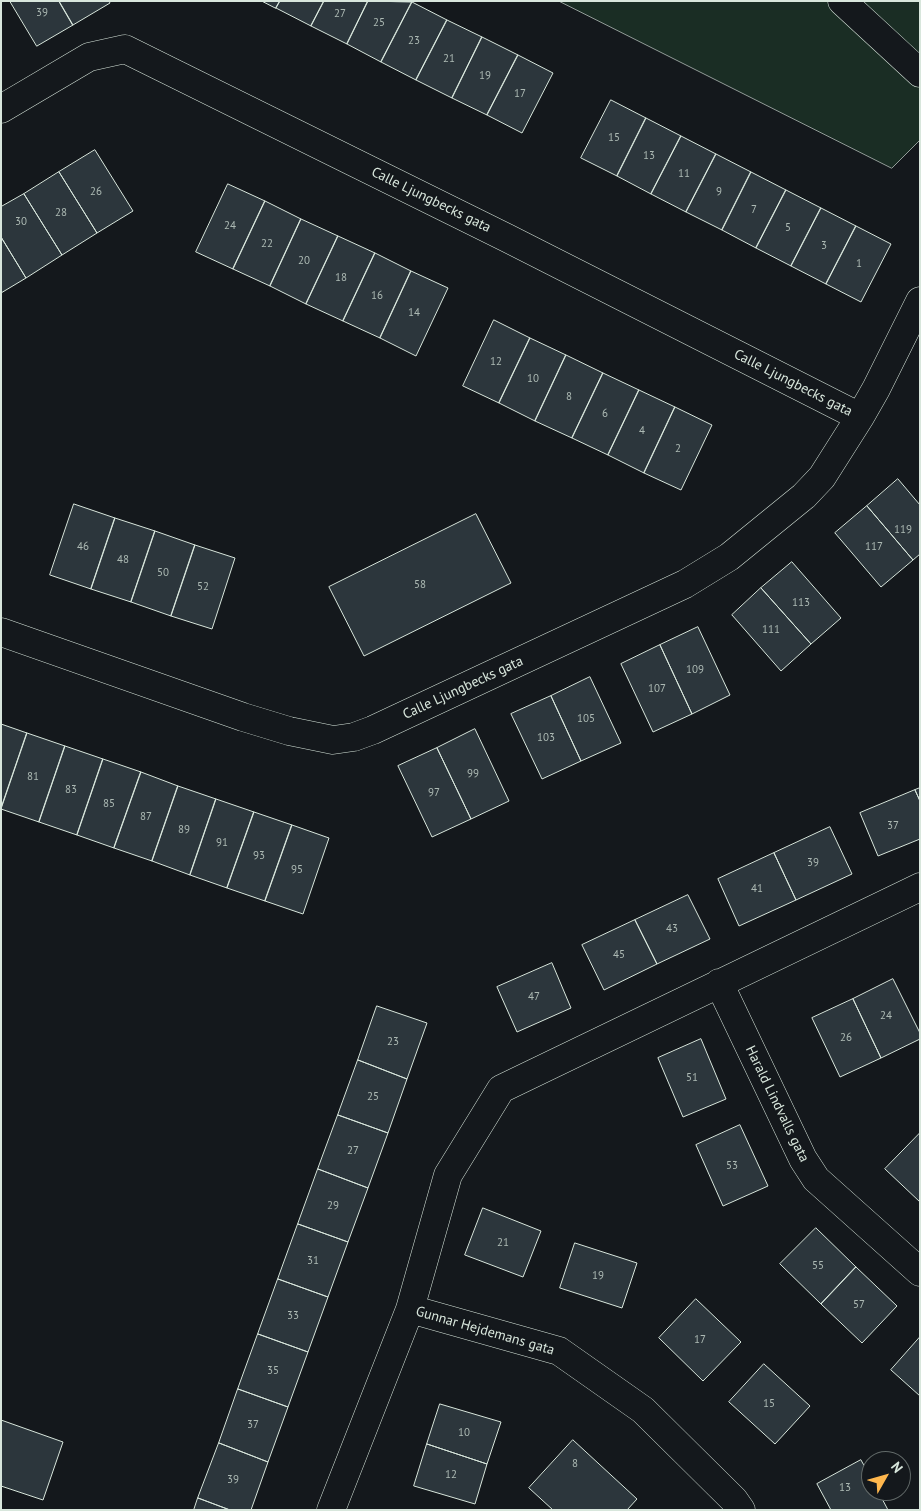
<!DOCTYPE html>
<style>
body{margin:0}
#map{position:relative;width:921px;height:1511px;overflow:hidden;background:#14181c;font-family:"PT Sans",sans-serif}
canvas{display:block}
.frame{position:absolute;inset:0;border:2px solid #d8e6dc;pointer-events:none}
.north{position:absolute;left:861px;top:1451px;width:50px;height:50px;box-sizing:border-box;background:#14181c;border:1px solid #626a69;border-radius:50%;rotate:52deg;font-size:14px;font-weight:700;line-height:20px;text-align:center;color:#d8e6dc}
.north::after{content:'';display:block;margin:auto;width:18px;height:22px;background:#ffb74d;clip-path:polygon(50% 0,100% 100%,50% 72%,0 100%)}
</style>
<div id="map">
<canvas width="921" height="1511"></canvas>
<div class="frame"></div>
<div class="north">N</div>
</div>
<script>
const ctx = document.querySelector('canvas').getContext('2d');
ctx.lineJoin = 'round';
function fill(path, color) { ctx.fillStyle = color; ctx.fill(path, 'evenodd'); }
function trace(path, color, width, dash) { ctx.strokeStyle = color; ctx.lineWidth = width; ctx.lineCap = dash ? 'butt' : 'round'; ctx.setLineDash(dash || []); ctx.stroke(path); }
function drawText(font, color, halo, rows, align = 'center') {
  ctx.font = font + ' "PT Sans",sans-serif'; ctx.lineWidth = 4; ctx.setLineDash([]); ctx.textBaseline = 'middle'; ctx.strokeStyle = halo; ctx.fillStyle = color; for (const [text, x, y, turn = 0] of rows) {
    ctx.save(); ctx.translate(x, y); ctx.rotate((+turn || 0) * Math.PI / 180); ctx.textAlign = isNaN(turn) ? turn : align; if (halo) ctx.strokeText(text, 0, 0); ctx.fillText(text, 0, 0); ctx.restore();
  }
}
const green = new Path2D(`
 M 559,1 L 920,1 L 920,140 L 892,168 Z`);
fill(green, '#1a2d24');
trace(green, '#939e99', 1);
const building = new Path2D(`
 M 10,1 L 59,1 L 73,25 L 37,46 Z
 M 59,1 L 109,1 L 110,3 L 73,25 Z
 M 262,1 L 280,1 L 276,8 Z
 M 280,1 L 324,1 L 311,26 L 276,8 Z
 M 324,1 L 368,1 L 347,44 L 311,26 Z
 M 368,1 L 412,2 L 381,62 L 347,44 Z
 M 412,2 L 447,20 L 416,80 L 381,62 Z
 M 447,20 L 482,37 L 452,98 L 416,80 Z
 M 482,37 L 518,55 L 487,115 L 452,98 Z
 M 518,55 L 553,73 L 522,133 L 487,115 Z
 M 611,100 L 646,118 L 617,176 L 581,158 Z
 M 646,118 L 681,136 L 651,194 L 617,176 Z
 M 681,136 L 716,154 L 686,212 L 651,194 Z
 M 95,150 L 133,211 L 97,233 L 59,172 Z
 M 716,154 L 751,172 L 722,230 L 686,212 Z
 M 59,172 L 97,233 L 62,255 L 24,194 Z
 M 751,172 L 786,190 L 756,248 L 722,230 Z
 M 228,184 L 265,201 L 233,269 L 196,252 Z
 M 786,190 L 821,208 L 791,266 L 756,248 Z
 M 24,194 L 62,255 L 26,278 L 1,237 L 1,207 Z
 M 265,201 L 301,219 L 270,286 L 233,269 Z
 M 821,208 L 856,226 L 826,284 L 791,266 Z
 M 301,219 L 338,236 L 306,304 L 270,286 Z
 M 856,226 L 891,244 L 861,302 L 826,284 Z
 M 338,236 L 375,253 L 343,321 L 306,304 Z
 M 1,237 L 26,278 L 1,293 Z
 M 375,253 L 411,271 L 380,338 L 343,321 Z
 M 411,271 L 448,288 L 416,356 L 380,338 Z
 M 494,320 L 530,338 L 499,403 L 463,386 Z
 M 530,338 L 566,355 L 535,421 L 499,403 Z
 M 566,355 L 603,373 L 572,438 L 535,421 Z
 M 603,373 L 639,390 L 608,455 L 572,438 Z
 M 639,390 L 675,407 L 644,473 L 608,455 Z
 M 675,407 L 712,425 L 681,490 L 644,473 Z
 M 898,479 L 920,505 L 920,554 L 913,560 L 867,506 Z
 M 74,504 L 115,518 L 91,589 L 50,575 Z
 M 867,506 L 913,560 L 881,587 L 835,533 Z
 M 476,514 L 511,583 L 364,656 L 329,587 Z
 M 115,518 L 155,531 L 131,602 L 91,589 Z
 M 155,531 L 195,545 L 171,616 L 131,602 Z
 M 195,545 L 235,558 L 212,629 L 171,616 Z
 M 792,562 L 841,618 L 811,644 L 761,588 Z
 M 761,588 L 811,644 L 781,671 L 732,615 Z
 M 698,627 L 730,695 L 692,714 L 660,645 Z
 M 660,645 L 692,714 L 653,732 L 621,664 Z
 M 590,677 L 621,743 L 581,761 L 551,696 Z
 M 551,696 L 581,761 L 542,779 L 511,714 Z
 M 1,724 L 27,733 L 1,809 Z
 M 475,729 L 509,801 L 471,819 L 437,748 Z
 M 27,733 L 65,746 L 39,822 L 1,809 Z
 M 65,746 L 103,759 L 77,835 L 39,822 Z
 M 437,748 L 471,819 L 432,837 L 398,766 Z
 M 103,759 L 141,772 L 114,848 L 77,835 Z
 M 141,772 L 178,786 L 152,861 L 114,848 Z
 M 178,786 L 216,799 L 190,875 L 152,861 Z
 M 920,788 L 920,801 L 915,790 Z
 M 915,790 L 920,801 L 920,839 L 878,856 L 860,813 Z
 M 216,799 L 254,812 L 227,888 L 190,875 Z
 M 254,812 L 292,825 L 265,901 L 227,888 Z
 M 292,825 L 329,838 L 303,914 L 265,901 Z
 M 830,827 L 852,874 L 796,900 L 774,853 Z
 M 774,853 L 796,900 L 739,926 L 718,879 Z
 M 688,895 L 710,939 L 657,964 L 635,920 Z
 M 635,920 L 657,964 L 604,990 L 582,945 Z
 M 552,963 L 571,1008 L 517,1032 L 497,987 Z
 M 893,979 L 920,1033 L 920,1039 L 881,1058 L 853,999 Z
 M 853,999 L 881,1058 L 840,1077 L 812,1018 Z
 M 377,1006 L 427,1023 L 407,1079 L 358,1060 Z
 M 701,1039 L 726,1099 L 683,1117 L 658,1058 Z
 M 358,1060 L 407,1079 L 388,1133 L 338,1115 Z
 M 338,1115 L 388,1133 L 368,1188 L 318,1169 Z
 M 740,1125 L 768,1186 L 723,1206 L 696,1145 Z
 M 920,1133 L 920,1202 L 885,1169 Z
 M 318,1169 L 368,1188 L 348,1242 L 298,1224 Z
 M 483,1208 L 541,1231 L 523,1277 L 465,1255 Z
 M 298,1224 L 348,1242 L 328,1297 L 278,1279 Z
 M 816,1228 L 856,1267 L 821,1304 L 780,1264 Z
 M 575,1243 L 637,1263 L 622,1308 L 560,1288 Z
 M 856,1267 L 897,1306 L 862,1343 L 821,1304 Z
 M 278,1279 L 328,1297 L 308,1352 L 258,1334 Z
 M 696,1299 L 741,1342 L 703,1381 L 659,1338 Z
 M 258,1334 L 308,1352 L 288,1407 L 238,1389 Z
 M 920,1337 L 920,1396 L 891,1370 Z
 M 764,1364 L 810,1406 L 775,1444 L 729,1402 Z
 M 238,1389 L 288,1407 L 268,1462 L 219,1443 Z
 M 440,1404 L 501,1422 L 487,1464 L 427,1444 Z
 M 1,1420 L 63,1442 L 43,1500 L 1,1486 Z
 M 573,1440 L 637,1499 L 627,1510 L 553,1510 L 529,1488 Z
 M 219,1443 L 268,1462 L 251,1510 L 230,1510 L 198,1498 Z
 M 427,1444 L 487,1464 L 475,1504 L 414,1486 Z
 M 861,1460 L 871,1478 L 871,1491 L 878,1491 L 888,1510 L 831,1510 L 817,1484 Z
 M 198,1498 L 230,1510 L 194,1510 Z`);
fill(building, '#2c363c');
trace(building, '#d8e6dc', 1);
const street = new Path2D(`
 M 1,109 L 89,57 L 125,49 L 507,238 L 860,417
 M 1,632 L 243,717 L 289,731 L 333,740 L 354,737 L 373,730 L 685,584 L 729,557 L 804,496 L 822,477 L 860,417 L 876,389 L 920,301
 M 719,983 L 803,1159 L 816,1179 L 920,1272
 M 410,1309 L 559,1351 L 643,1410 L 734,1500 L 741,1510
 M 331,1510 L 410,1309 L 448,1175 L 501,1089 L 920,887`);
const secondary = new Path2D(`
 M 842,1 L 920,73`);
trace(street, '#d8e6dc', 29);
trace(secondary, '#d8e6dc', 29);
trace(street, '#14181c', 28);
trace(secondary, '#14181c', 28);
drawText('11px', '#adbab4', null, [
 ["39",42,13],
 ["27",340,14],
 ["25",379,23],
 ["23",414,41],
 ["21",449,59],
 ["19",485,76],
 ["17",520,94],
 ["15",614,138],
 ["13",649,156],
 ["11",684,174],
 ["26",96,192],
 ["9",719,192],
 ["7",754,210],
 ["28",61,213],
 ["30",21,222],
 ["24",230,226],
 ["5",788,228],
 ["22",267,244],
 ["3",824,246],
 ["20",304,261],
 ["1",859,264],
 ["18",341,278],
 ["16",377,296],
 ["14",414,313],
 ["12",496,362],
 ["10",533,379],
 ["8",569,397],
 ["6",605,414],
 ["4",642,431],
 ["2",678,449],
 ["119",903,530],
 ["46",83,547],
 ["117",874,547],
 ["48",123,560],
 ["50",163,573],
 ["58",420,585],
 ["52",203,587],
 ["113",801,603],
 ["111",771,630],
 ["109",695,670],
 ["107",657,689],
 ["105",586,719],
 ["103",546,738],
 ["99",473,774],
 ["81",33,777],
 ["83",71,790],
 ["97",434,793],
 ["85",109,804],
 ["87",146,817],
 ["37",893,826],
 ["89",184,830],
 ["91",222,843],
 ["93",259,856],
 ["39",813,863],
 ["95",297,870],
 ["41",757,889],
 ["43",672,929],
 ["45",619,955],
 ["47",534,997],
 ["24",886,1016],
 ["26",846,1038],
 ["23",393,1042],
 ["51",692,1078],
 ["25",373,1097],
 ["27",353,1151],
 ["53",732,1166],
 ["29",333,1206],
 ["21",503,1243],
 ["31",313,1261],
 ["55",818,1266],
 ["19",598,1276],
 ["57",859,1305],
 ["33",293,1316],
 ["17",700,1340],
 ["35",273,1371],
 ["15",769,1404],
 ["37",253,1425],
 ["10",464,1433],
 ["8",575,1464],
 ["12",451,1475],
 ["39",233,1480],
 ["13",845,1488]
]);
drawText('14px', '#d8e6dc', '#14181c', [
 ["Calle Ljungbecks gata",431,200,26],
 ["Calle Ljungbecks gata",793,383,27],
 ["Calle Ljungbecks gata",463,688,-25],
 ["Harald Lindvalls gata",777,1104,64],
 ["Gunnar Hejdemans gata",485,1331,16]
]);
</script>
